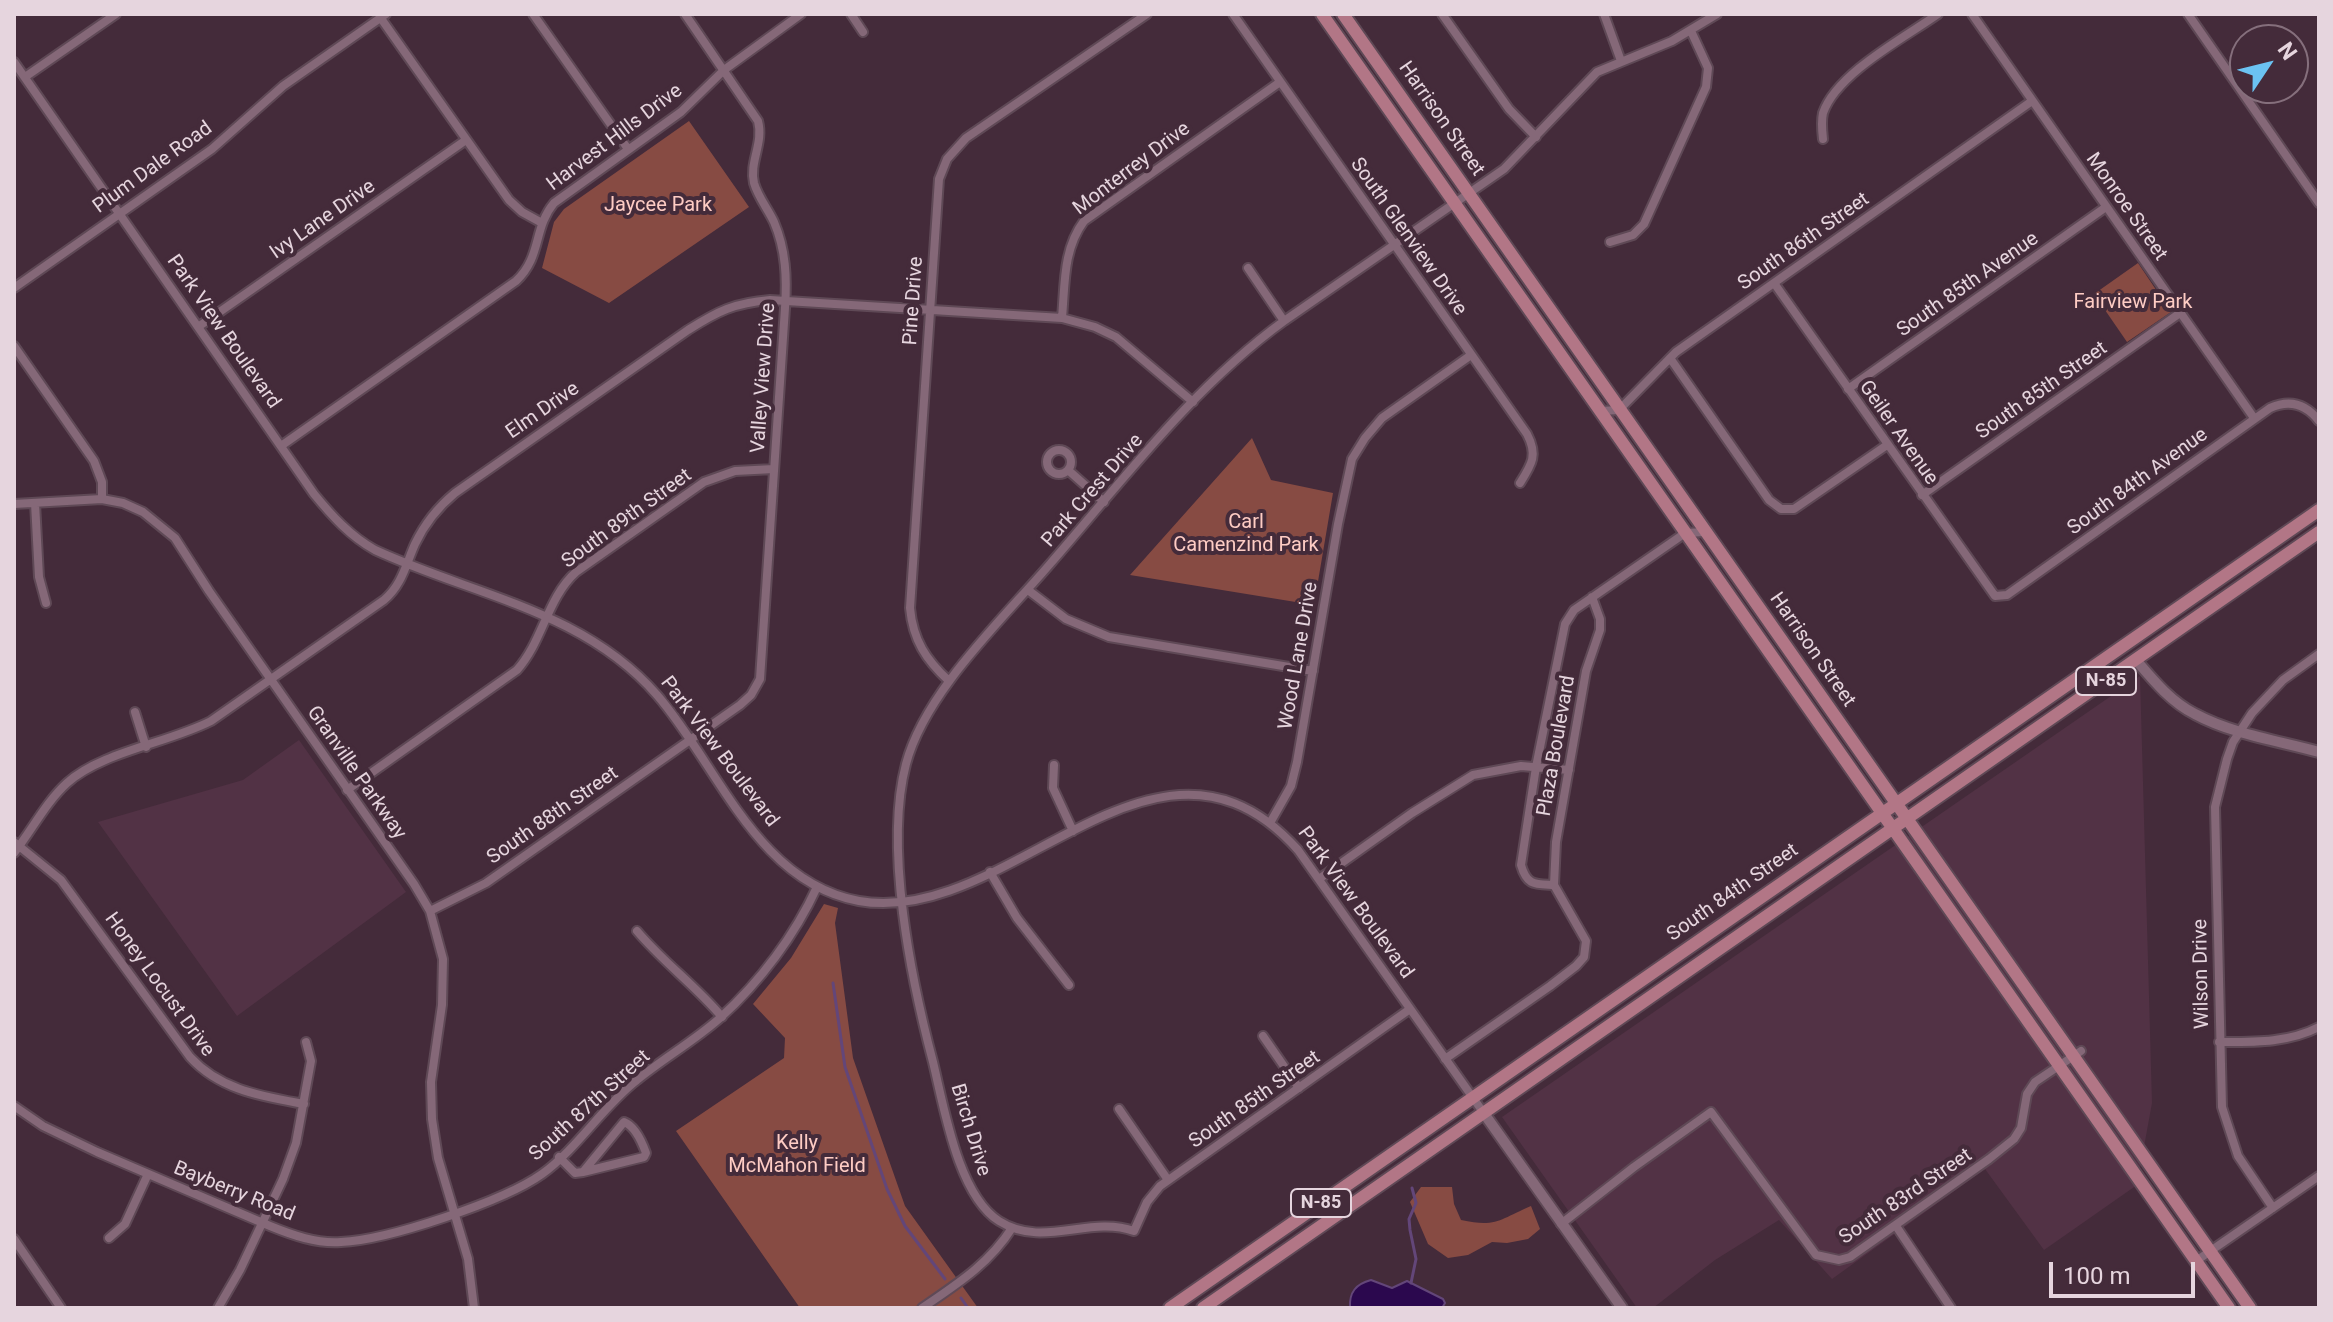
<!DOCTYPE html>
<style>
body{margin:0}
#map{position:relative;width:2333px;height:1322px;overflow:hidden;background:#442b3a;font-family:Roboto,sans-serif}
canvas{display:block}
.frame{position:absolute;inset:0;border:16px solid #e6d5de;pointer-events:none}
.north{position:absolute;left:2229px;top:24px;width:80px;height:80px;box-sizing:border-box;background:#442b3a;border:2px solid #856f7c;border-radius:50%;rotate:55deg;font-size:22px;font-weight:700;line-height:32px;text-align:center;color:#e6d5de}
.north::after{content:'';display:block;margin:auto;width:28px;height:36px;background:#6bc3f2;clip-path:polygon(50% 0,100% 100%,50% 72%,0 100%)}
.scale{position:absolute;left:2049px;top:1262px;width:146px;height:36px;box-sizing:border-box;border:4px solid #e6d5de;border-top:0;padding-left:10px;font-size:24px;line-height:28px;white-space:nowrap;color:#e6d5de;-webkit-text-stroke:6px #442b3a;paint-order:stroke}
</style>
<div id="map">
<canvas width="2333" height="1322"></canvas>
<div class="frame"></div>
<div class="north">N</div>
<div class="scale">100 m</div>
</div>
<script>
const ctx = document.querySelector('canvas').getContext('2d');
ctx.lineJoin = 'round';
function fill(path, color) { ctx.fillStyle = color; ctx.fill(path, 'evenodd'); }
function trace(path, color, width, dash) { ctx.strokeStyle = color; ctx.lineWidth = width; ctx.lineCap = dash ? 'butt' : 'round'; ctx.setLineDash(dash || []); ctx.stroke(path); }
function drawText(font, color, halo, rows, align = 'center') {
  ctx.font = font + ' Roboto,sans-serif'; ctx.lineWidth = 8; ctx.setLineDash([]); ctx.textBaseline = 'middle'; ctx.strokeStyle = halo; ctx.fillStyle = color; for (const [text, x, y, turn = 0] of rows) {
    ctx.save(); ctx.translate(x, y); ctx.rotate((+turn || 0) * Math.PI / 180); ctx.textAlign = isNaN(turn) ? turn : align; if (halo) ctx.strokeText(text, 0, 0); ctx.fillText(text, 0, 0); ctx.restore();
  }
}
fill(new Path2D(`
 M 2140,676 L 2152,1103 L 2137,1185 L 2044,1250 L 1985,1169 L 1832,1279 L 1779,1220 L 1715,1260 L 1653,1308 L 1637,1308 L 1502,1117 Z
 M 299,740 L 406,892 L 237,1016 L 98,822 L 243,780 Z`), '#523245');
fill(new Path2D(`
 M 689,121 L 749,207 L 609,303 L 542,268 L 554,222 L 564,209 Z
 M 2138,263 L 2171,312 L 2127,342 L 2094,294 Z
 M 1252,438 L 1271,480 L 1333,493 L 1314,605 L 1130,575 Z
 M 824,904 L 838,908 L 835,923 L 853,1058 L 905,1206 L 978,1308 L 800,1308 L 676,1131 L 784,1058 L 785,1038 L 753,1004 L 791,958 Z
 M 1421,1187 L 1452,1187 L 1454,1204 L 1461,1220 C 1497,1228 1500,1219 1531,1206 L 1540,1229 L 1528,1239 L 1507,1243 L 1492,1242 L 1468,1255 L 1448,1258 L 1428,1244 L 1410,1202 Z`), '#874b43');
const water = new Path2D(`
 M 1371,1280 L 1392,1288 L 1407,1281 L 1443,1299 L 1445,1303 L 1442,1308 L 1350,1308 C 1349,1292 1356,1284 1371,1280 Z`);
fill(water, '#2b084e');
trace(water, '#634679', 2);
trace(new Path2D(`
 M 833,983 L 845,1067 L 887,1189 L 905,1226 L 945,1279
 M 1411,1283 L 1416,1259 L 1410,1230 L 1409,1219 L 1416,1203 L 1412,1188
 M 961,1298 L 968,1308`), '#634679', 3);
const minor = new Path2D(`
 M 533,14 L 628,149
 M 851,14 L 863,32
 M 1233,14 L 1527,434 C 1538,455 1532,464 1520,483
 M 1442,14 L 1509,109 L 1536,137
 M 1604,14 L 1621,61
 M 1972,14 L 2254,418
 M 2188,14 L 2319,203
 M 380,17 L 509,200 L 522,212 L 542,223
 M 14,62 L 314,494 C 332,516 350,536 375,550 C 472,595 583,610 657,695 C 718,765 756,882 859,901 C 1010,928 1156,691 1298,850 L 1483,1112
 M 25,77 L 116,14
 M 1823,139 C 1822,130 1821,122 1823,113 C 1837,73 1904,38 1938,14
 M 1610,242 L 1633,235 L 1644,224 L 1706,87 L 1708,68 L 1691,31
 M 1248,268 L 1284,321
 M 1774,283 L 1995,596 L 2007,595 L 2270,408 C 2290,399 2306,404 2319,421
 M 14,288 L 212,149 L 283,86 L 386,14
 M 1062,318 C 1065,284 1063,249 1084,221 L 1280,82
 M 198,327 L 466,140
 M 14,346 L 94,461 L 102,482 L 102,499 L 123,503 L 143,512 L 175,538 L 209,591 L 414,884 L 430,911 L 443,959 L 442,1005 L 431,1082 L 432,1119 L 438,1158 L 468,1259 L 474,1308
 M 1670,358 L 1769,500 L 1781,509 L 1794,509 L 1887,445
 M 1848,389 L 2106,207
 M 1600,411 L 1619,410 L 1676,352 L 2032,101
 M 281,446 L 516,281 C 542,257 533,228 554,203 L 681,112 L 724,70 L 801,14
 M1047 462a12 12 0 1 1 24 0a12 12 0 1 1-24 0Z
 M 1068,470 L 1104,502
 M 1922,495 L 2180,313
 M 35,503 L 39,577 L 46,603
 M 14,504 L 102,499
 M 1028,590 L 1066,619 L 1109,637 L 1313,671
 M 949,681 C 926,660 913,640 910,608 L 939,179 L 947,159 L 966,138 L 1147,14
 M 135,712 L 146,747
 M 1054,765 L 1053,788 L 1073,831
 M 347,790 L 517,670 C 543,641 547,598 576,572 L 704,482 L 735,471 L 774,469
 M 1270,823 L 1291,786 L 1297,762 L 1338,524 L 1352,459 L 1365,438 L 1382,418 L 1471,355
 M 14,842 L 61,880 L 190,1057 C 220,1090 261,1096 304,1104
 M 14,853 C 32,830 46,802 67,783 C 101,752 168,743 211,721 L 384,600 C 402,585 406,564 415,544 C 425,523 438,507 455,493 L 688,330 C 718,311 734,303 770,300 L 1062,318 L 1095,327 L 1116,337 L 1193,402
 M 990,872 L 1017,918 L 1069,985
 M 1319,879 L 1412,813 L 1473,775 L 1521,766 L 1569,770
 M 1554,885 C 1535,884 1527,886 1521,865 L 1536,767 L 1565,624 L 1574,610 L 1678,538 L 1685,533 L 1705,532
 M 430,911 L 486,883 L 740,705 L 751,695 L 760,679 L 785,308 C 787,278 786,250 774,222 C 768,209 758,197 754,183 C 749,162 764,143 758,121 L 685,14
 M 637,931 C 663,962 696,986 722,1017
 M 1410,1009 L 1160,1186 L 1147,1202 L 1134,1231 C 1089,1215 1043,1249 999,1221 C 958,1195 944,1107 933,1062 C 911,979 884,847 906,764 C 925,692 1002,620 1050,564 C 1123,480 1193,387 1284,321 L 1504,169 L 1597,72 L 1672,41 L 1717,14
 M 1263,1036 L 1299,1088
 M 2219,1042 C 2254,1042 2288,1043 2319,1027
 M 1445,1059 L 1550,986 L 1576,966 L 1584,957 L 1586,941 L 1554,885 L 1556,842 L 1586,671 L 1600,630 L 1600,619 L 1592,597
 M 14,1106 L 43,1126 L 97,1152 L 270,1226 C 292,1235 317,1244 341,1242 C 388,1240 504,1201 542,1174 C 576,1150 604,1105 637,1080 C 664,1058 694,1041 720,1018 C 760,982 795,935 817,887
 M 1119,1109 L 1168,1180
 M 624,1122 C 635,1126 642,1142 646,1153 L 644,1157 L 583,1172 Z
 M 559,1157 L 575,1173 L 583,1172
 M 2273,1208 L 2238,1156 L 2222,1107 L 2215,807 L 2227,759 L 2233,742 L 2252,713 L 2283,680 L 2319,654
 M 1561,1224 L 1634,1167 L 1711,1112 L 1816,1255 L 1839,1260 L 1850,1257 L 1989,1159 L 2014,1139 L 2021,1128 L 2027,1094 L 2035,1082 L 2081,1051
 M 1896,1226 L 1951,1308
 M 109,1238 L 125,1224 L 148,1174
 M 14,1239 L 61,1308
 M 2196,1261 L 2319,1176
 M 218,1308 L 240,1270 L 283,1179 L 296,1143 L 311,1061 L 306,1042
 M 922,1308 C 957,1284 989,1264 1012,1228`);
const tertiary = new Path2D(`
 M 2136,660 C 2153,680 2171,702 2195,714 C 2232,734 2279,741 2319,752
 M 1483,1112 L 1622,1308`);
const primary = new Path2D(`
 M 1322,14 L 2229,1308
 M 1343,14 L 2250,1308
 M 1170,1308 L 2319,510
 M 1203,1308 L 2319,532`);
trace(minor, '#5f4956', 12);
trace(tertiary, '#5f4956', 14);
trace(primary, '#5f4956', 16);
trace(minor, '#856878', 8);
trace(tertiary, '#856878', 10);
trace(primary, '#b27686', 12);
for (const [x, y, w] of [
 [2106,681,60],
 [1321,1203,60]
]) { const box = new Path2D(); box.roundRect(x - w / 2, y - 14, w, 28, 6); ctx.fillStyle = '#442b3a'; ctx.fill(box); trace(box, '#e6d5de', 2); }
drawText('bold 18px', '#e6d5de', null, [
 ["N-85",2106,681],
 ["N-85",1321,1203]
]);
drawText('20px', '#e6d5de', '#442b3a', [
 ["Harrison Street",1441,119,55],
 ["Harvest Hills Drive",615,138,-37],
 ["Plum Dale Road",153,168,-36],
 ["Monterrey Drive",1132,169,-37],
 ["Monroe Street",2126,207,55],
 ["Ivy Lane Drive",323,220,-35],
 ["South Glenview Drive",1408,237,55],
 ["South 86th Street",1804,242,-35],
 ["South 85th Avenue",1968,285,-35],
 ["Pine Drive",914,301,-86],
 ["Park View Boulevard",223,332,55],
 ["Valley View Drive",764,378,-86],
 ["South 85th Street",2042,391,-35],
 ["Elm Drive",543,411,-35],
 ["Geiler Avenue",1898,433,55],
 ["South 84th Avenue",2138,482,-36],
 ["Park Crest Drive",1093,491,-49],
 ["South 89th Street",627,519,-36],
 ["Harrison Street",1812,650,55],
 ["Wood Lane Drive",1299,656,-80],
 ["Plaza Boulevard",1557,746,-80],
 ["Park View Boulevard",719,752,53],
 ["Granville Parkway",356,773,55],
 ["South 88th Street",553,816,-35],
 ["South 84th Street",1733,893,-35],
 ["Park View Boulevard",1355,903,54],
 ["Wilson Drive",2202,974,-91],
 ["Honey Locust Drive",159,985,54],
 ["South 85th Street",1255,1100,-35],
 ["South 87th Street",590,1106,-42],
 ["Birch Drive",970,1130,73],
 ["Bayberry Road",234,1192,22],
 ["South 83rd Street",1906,1197,-34]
]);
drawText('20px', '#feccc4', '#442b3a', [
 ["Jaycee Park",658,206],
 ["Fairview Park",2133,303],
 ["Carl",1246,523],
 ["Camenzind Park",1246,546],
 ["Kelly",797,1144],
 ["McMahon Field",797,1167]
]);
</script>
